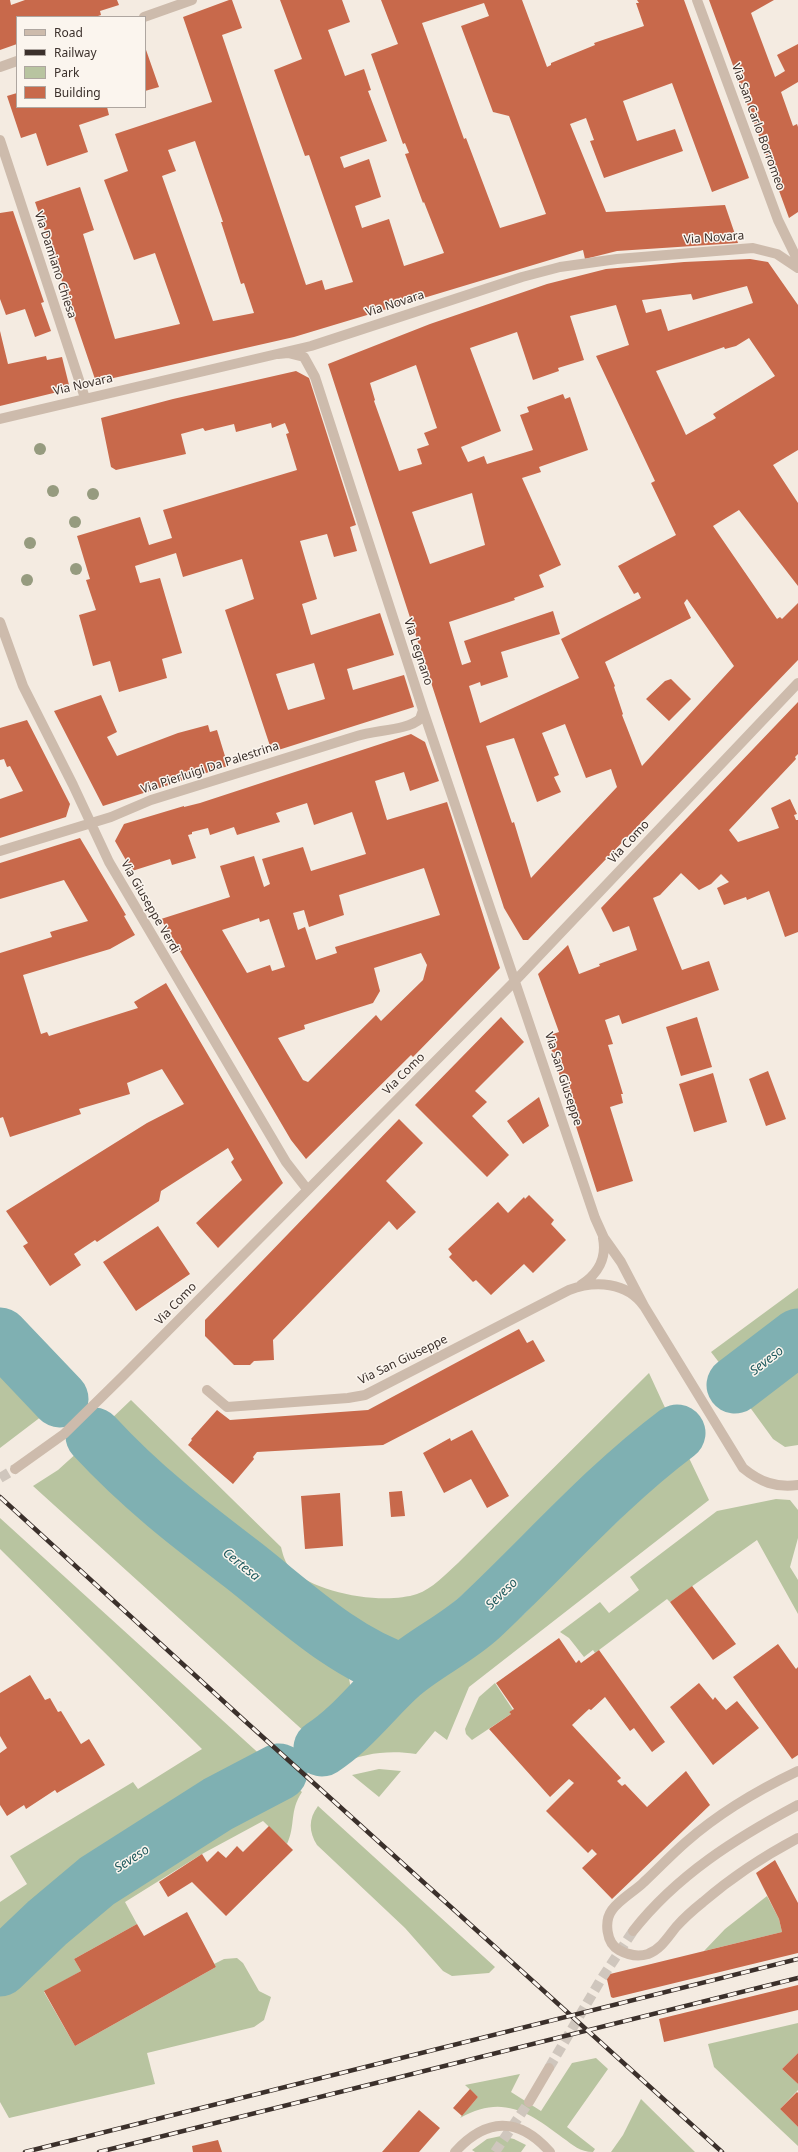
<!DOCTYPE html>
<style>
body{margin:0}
#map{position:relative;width:798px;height:2152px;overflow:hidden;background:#f4ebe1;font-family:"Noto Sans",sans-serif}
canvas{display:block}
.legend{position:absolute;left:16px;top:16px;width:130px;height:92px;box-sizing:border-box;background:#fbf5ee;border:1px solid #aea6a0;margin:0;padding:5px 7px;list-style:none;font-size:12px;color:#3b302b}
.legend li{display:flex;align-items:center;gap:8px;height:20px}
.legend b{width:20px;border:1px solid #aea6a0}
</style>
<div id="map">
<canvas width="798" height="2152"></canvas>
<ul class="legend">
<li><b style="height:5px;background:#cdbbac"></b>Road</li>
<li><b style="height:5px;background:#3b302b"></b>Railway</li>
<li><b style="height:11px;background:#b8c4a0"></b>Park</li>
<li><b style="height:11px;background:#c8694b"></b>Building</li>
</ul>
</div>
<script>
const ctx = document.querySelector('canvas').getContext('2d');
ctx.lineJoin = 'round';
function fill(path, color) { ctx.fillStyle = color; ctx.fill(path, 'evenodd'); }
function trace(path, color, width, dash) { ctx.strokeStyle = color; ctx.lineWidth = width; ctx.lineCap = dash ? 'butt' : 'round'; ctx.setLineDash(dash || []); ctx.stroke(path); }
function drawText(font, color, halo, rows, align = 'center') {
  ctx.font = font + ' "Noto Sans",sans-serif'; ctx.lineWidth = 3; ctx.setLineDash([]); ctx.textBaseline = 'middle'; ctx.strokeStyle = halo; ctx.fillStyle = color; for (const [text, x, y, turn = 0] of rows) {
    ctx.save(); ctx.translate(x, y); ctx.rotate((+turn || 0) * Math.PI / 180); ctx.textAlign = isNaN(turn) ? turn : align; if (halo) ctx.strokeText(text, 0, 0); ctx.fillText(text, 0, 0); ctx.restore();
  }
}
fill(new Path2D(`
 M 798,1288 L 798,1312 L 768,1329 L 741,1357 L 724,1369 L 711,1352 Z
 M 0,1363 L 46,1413 L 0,1448 Z
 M 798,1368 L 798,1445 L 785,1447 L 773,1439 L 749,1406 Z
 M 649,1373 L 667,1412 L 640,1432 L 549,1520 L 423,1629 C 411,1639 401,1644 385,1642 L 331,1609 L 290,1589 L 248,1548 L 109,1421 L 131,1400 L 281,1547 C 283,1555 285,1563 291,1569 C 316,1594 384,1605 417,1594 C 432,1589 446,1574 458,1563 Z
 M 79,1451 L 131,1505 L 339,1663 C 369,1695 332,1718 307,1734 L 33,1486 L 58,1470 Z
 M 689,1458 L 709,1500 L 469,1687 L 447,1740 L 435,1731 L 416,1754 C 389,1750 364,1753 340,1764 L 332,1757 L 348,1748 L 377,1718 L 412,1690 L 457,1666 L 514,1623 L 526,1612 L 565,1570 L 620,1519 L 647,1488 L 674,1467 Z
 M 776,1499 L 790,1500 L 798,1510 L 798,1538 L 790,1567 L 798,1580 L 798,1614 L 757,1540 L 670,1602 L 667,1599 L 595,1653 L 593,1650 L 584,1657 L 569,1638 L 560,1632 L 600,1602 L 609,1613 L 639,1590 L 630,1577 L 717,1511 Z
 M 0,1518 L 265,1759 L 244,1779 L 195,1806 L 156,1822 L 71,1882 L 46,1902 L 17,1933 L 0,1947 L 0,1902 L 27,1884 L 10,1856 L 133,1782 L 138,1789 L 202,1749 L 0,1549 Z
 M 495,1683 L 513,1710 L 509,1712 L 511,1714 L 472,1740 L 466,1734 L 465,1729 L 479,1697 Z
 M 379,1769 L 401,1771 L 379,1797 L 352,1775 Z
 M 295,1786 L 302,1792 C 289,1811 296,1825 287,1844 L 263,1821 L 202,1854 L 125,1902 L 137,1924 L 74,1959 L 81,1971 L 44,1992 L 75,2046 L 216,1967 L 214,1964 L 224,1959 L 237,1958 L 243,1963 L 259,1991 L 271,1997 L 264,2020 L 254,2027 L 147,2053 L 155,2084 L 9,2118 L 0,2102 L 0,1990 C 18,1972 32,1950 51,1933 C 71,1915 94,1900 117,1884 C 173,1846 232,1812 295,1786 Z
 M 318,1806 L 495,1967 L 489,1973 L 452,1976 L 443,1971 L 405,1928 L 317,1845 C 309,1832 308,1819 318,1806 Z
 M 767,1896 L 779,1919 L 782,1932 L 704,1951 L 725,1929 Z
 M 798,2023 L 798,2053 L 782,2069 L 798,2084 L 798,2090 L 780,2109 L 798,2127 L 798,2146 L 714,2067 L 708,2044 Z
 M 596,2058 L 608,2069 L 567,2127 L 595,2149 L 593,2152 C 580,2152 573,2145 563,2138 C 529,2112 502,2094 460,2118 L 478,2097 L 465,2085 L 520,2074 L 511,2092 L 541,2111 L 572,2063 Z
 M 641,2099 L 645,2103 L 695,2152 L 611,2152 L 623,2135 Z
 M 501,2136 L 514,2139 L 526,2145 L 521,2152 L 475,2152 L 472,2150 L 487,2139 Z`), '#b8c4a0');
trace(new Path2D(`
 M 0,1336 L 60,1399
 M 735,1385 L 798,1337
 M 94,1436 C 141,1487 188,1523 243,1565 C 293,1604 342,1652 403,1672
 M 322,1748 C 353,1728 374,1698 401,1674 C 425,1653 456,1639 480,1617 C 546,1555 605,1487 677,1433
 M 0,1968 L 47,1923 L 97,1881 L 218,1804 L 279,1772`), '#7fb0b2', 57);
fill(new Path2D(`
 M 0,0 L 10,0 L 11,5 L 25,0 L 117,0 L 119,5 L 100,11 L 101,15 L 95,17 L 17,17 L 17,44 L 0,50 Z
 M 229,0 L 232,0 L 242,28 L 222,35 L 306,285 L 322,280 L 325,290 L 353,282 L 309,155 L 305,156 L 274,70 L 302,59 L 280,0 L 342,0 L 350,22 L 328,30 L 345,76 L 364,69 L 371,90 L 368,91 L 387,141 L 340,157 L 344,168 L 369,159 L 381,197 L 355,206 L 362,228 L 389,219 L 404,266 L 444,253 L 424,202 L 423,203 L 405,154 L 409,153 L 405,143 L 403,144 L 371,54 L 398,44 L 381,0 L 522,0 L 547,67 L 551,65 L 551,63 L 595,45 L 594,43 L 644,26 L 636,3 L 639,3 L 637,0 L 684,0 L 749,178 L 712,192 L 672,83 L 623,101 L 637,141 L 675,129 L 683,151 L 604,178 L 590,141 L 594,140 L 586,118 L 570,124 L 606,212 L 725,205 L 738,243 L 617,251 L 585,259 L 583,250 L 294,337 L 96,382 L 35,202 L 80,187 L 94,230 L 83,234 L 115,339 L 180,324 L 155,253 L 134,260 L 104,180 L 128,171 L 115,134 L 212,102 L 183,17 ZM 484,3 L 489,16 L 461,26 L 493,112 L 509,116 L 546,214 L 500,228 L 466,138 L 464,139 L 422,23 ZM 195,141 L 223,222 L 221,222 L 241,284 L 244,283 L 254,313 L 213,321 L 162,176 L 176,171 L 168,150 Z
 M 709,0 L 774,0 L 751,13 L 775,77 L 785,71 L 777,55 L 798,44 L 798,82 L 781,92 L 793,126 L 797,124 L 798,127 L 798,212 L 789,218 Z
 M 145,47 L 159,87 L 145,91 Z
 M 17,93 L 17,107 L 107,107 L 109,115 L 79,125 L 88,152 L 47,166 L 36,133 L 21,138 L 7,96 Z
 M 13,211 L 44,302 L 41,303 L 51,331 L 35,337 L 25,309 L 6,315 L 0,299 L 0,213 Z
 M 750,259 L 768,262 L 798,305 L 798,450 L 773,465 L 798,503 L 798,586 L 739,510 L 713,526 L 777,619 L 780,617 L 782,619 L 798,603 L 798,660 L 528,940 L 523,940 L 504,908 L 328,364 L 430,324 L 547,284 L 606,269 L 684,262 ZM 747,286 L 753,303 L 668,331 L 661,309 L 646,313 L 642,300 L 691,294 L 693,300 ZM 616,305 L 629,345 L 596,356 L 655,481 L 651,483 L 676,535 L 618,566 L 634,594 L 638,592 L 641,598 L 561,639 L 579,678 L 480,723 L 469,686 L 480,682 L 481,686 L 508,677 L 501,652 L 560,634 L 553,611 L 464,641 L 471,662 L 462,665 L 449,622 L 515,600 L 514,598 L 544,587 L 539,575 L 561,565 L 522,478 L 541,472 L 539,467 L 588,450 L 570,397 L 565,399 L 563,394 L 527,407 L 529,412 L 520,415 L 533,450 L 487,464 L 484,456 L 468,462 L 461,447 L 501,431 L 470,348 L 517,332 L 533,380 L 559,371 L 558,368 L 584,360 L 570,316 ZM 749,338 L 775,376 L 713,414 L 716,418 L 686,435 L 656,371 L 724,347 L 725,349 L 736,346 ZM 416,365 L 437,428 L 424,433 L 429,445 L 417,449 L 422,464 L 399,471 L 374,401 L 375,400 L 370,383 ZM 472,493 L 485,545 L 430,564 L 412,512 ZM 687,599 L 734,666 L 642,766 L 622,715 L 623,714 L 614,687 L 615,686 L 605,662 L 691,618 L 684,603 ZM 565,724 L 586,778 L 611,769 L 617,787 L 531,878 L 514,822 L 512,823 L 486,746 L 514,738 L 537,802 L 561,792 L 554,777 L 559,775 L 542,733 Z
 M 0,331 L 8,364 L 46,356 L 47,360 L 62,357 L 70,389 L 0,406 Z
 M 296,371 L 309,378 L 356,525 L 350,527 L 357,551 L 334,557 L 327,534 L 300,541 L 317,599 L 302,604 L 311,635 L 380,613 L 394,655 L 347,669 L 353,690 L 404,675 L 414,707 L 272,752 L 225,610 L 254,599 L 242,559 L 183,577 L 176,553 L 135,566 L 140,583 L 160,578 L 182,653 L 162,659 L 167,678 L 119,692 L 110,661 L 93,666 L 79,615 L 96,610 L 86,580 L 90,579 L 77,536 L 140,517 L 149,545 L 172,538 L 163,510 L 297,470 L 286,434 L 289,433 L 285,423 L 272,428 L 271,423 L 236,432 L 234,424 L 205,431 L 203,428 L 181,434 L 186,454 L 116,470 L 111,467 L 101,418 L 173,399 ZM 314,663 L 325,699 L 288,710 L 276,674 Z
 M 671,679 L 691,699 L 669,721 L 646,699 L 665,681 Z
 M 101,695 L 117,732 L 107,737 L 117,756 L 178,733 L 208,725 L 210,732 L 217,730 L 228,766 L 103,806 L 54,711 Z
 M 798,702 L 798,754 L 795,757 L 796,759 L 729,830 L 738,842 L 779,828 L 771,808 L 790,799 L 797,814 L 794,815 L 796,820 L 798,820 L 798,932 L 785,937 L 769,891 L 747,900 L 746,897 L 724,905 L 717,888 L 729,882 L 721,874 L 711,884 L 699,890 L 681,873 L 660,895 L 653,898 L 682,970 L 709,961 L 719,990 L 622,1024 L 619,1015 L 605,1020 L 613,1044 L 608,1045 L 623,1094 L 621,1094 L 623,1103 L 610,1107 L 633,1181 L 597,1192 L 547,1036 L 559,1032 L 538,974 L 568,945 L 579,974 L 600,966 L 599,964 L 637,950 L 629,926 L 613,932 L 601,908 Z
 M 27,720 L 70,804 L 66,817 L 0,838 L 0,799 L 23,791 L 10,766 L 7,767 L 4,759 L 0,760 L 0,728 Z
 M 411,734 L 425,742 L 439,781 L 410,791 L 404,772 L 375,781 L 387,820 L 447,802 L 500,968 L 413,1057 L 411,1055 L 306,1159 L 291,1140 L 161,919 L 230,897 L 220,866 L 254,856 L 264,887 L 270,884 L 262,859 L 303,847 L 311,871 L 366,854 L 352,812 L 314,825 L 307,803 L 276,813 L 280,822 L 237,835 L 234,827 L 210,835 L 208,828 L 192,832 L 192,834 L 188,835 L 196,858 L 172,865 L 170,859 L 132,871 L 115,841 L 124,824 L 184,806 L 184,807 L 200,803 ZM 424,868 L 440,915 L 335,947 L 337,953 L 316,960 L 305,927 L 298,930 L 293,913 L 304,910 L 309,927 L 344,915 L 339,895 ZM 259,918 L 260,922 L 269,919 L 285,967 L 272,971 L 270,965 L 247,973 L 222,930 ZM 421,953 L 427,965 L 423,980 L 381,1021 L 376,1015 L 308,1082 L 303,1080 L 278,1038 L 305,1029 L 304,1025 L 373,1003 L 380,991 L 374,968 Z
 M 80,838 L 126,915 L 124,916 L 135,935 L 110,949 L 23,975 L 41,1034 L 47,1032 L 49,1036 L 138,1008 L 134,1002 L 166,983 L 283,1183 L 218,1248 L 196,1223 L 242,1180 L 231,1162 L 234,1159 L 228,1148 L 161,1191 L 159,1201 L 97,1242 L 95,1240 L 74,1254 L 81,1265 L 50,1286 L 23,1246 L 28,1243 L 6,1211 L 147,1123 L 184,1104 L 162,1069 L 127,1083 L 130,1094 L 79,1109 L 81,1114 L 10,1137 L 3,1117 L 0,1118 L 0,953 L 52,937 L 50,932 L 88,921 L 64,880 L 0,899 L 0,863 Z
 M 501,1017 L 524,1042 L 475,1091 L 487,1102 L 472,1116 L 509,1155 L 487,1177 L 415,1105 Z
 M 697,1017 L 712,1067 L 681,1076 L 666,1027 Z
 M 768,1071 L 786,1119 L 766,1126 L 749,1079 Z
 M 713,1073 L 727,1122 L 694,1132 L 679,1084 Z
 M 539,1097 L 549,1126 L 523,1144 L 507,1121 Z
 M 399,1119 L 423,1143 L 386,1181 L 416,1212 L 397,1230 L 389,1221 L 273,1340 L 274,1360 L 254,1361 L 250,1365 L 234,1365 L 205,1336 L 205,1320 Z
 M 529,1195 L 554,1220 L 551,1224 L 566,1240 L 533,1273 L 524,1264 L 491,1295 L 476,1280 L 473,1282 L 449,1257 L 452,1254 L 448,1249 L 498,1202 L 508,1213 L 524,1197 L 525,1199 Z
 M 158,1226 L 190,1274 L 136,1311 L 103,1262 Z
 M 519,1329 L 527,1343 L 533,1340 L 545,1361 L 383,1445 L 257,1452 L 253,1457 L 254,1459 L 233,1484 L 188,1445 L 192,1440 L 191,1439 L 217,1410 L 230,1420 L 368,1410 Z
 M 472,1430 L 509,1496 L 487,1508 L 471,1479 L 444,1493 L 423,1453 L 450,1438 L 451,1441 Z
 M 402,1491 L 405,1516 L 391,1517 L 389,1492 Z
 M 340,1493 L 343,1546 L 305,1549 L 301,1496 Z
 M 692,1586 L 736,1644 L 713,1660 L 670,1602 Z
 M 559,1638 L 576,1663 L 579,1660 L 581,1663 L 599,1650 L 665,1742 L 652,1752 L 634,1728 L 630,1731 L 605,1697 L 591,1710 L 589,1709 L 572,1725 L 621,1778 L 617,1781 L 622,1786 L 625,1784 L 647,1807 L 686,1771 L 710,1805 L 612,1899 L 582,1868 L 597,1854 L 592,1849 L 588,1853 L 546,1811 L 574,1783 L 569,1779 L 550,1797 L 489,1729 L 511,1714 L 509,1712 L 514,1709 L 496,1683 Z
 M 778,1644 L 796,1669 L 798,1667 L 798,1755 L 792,1759 L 733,1677 Z
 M 30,1675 L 45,1700 L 50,1698 L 58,1712 L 61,1711 L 81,1744 L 89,1739 L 105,1765 L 57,1793 L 55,1790 L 26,1809 L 24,1805 L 7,1816 L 0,1805 L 0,1753 L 7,1748 L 0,1736 L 0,1693 Z
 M 699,1683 L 713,1700 L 715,1697 L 726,1710 L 737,1701 L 759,1728 L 713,1765 L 670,1707 Z
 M 269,1826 L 293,1850 L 226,1916 L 192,1882 L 168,1897 L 159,1882 L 202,1854 L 207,1862 L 218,1851 L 226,1858 L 237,1846 L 243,1852 Z
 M 775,1860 L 798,1903 L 798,1953 L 613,1998 L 611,1997 L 606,1975 L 782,1932 L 779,1919 L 756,1873 Z
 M 187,1912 L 216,1967 L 75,2046 L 44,1991 L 81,1971 L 74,1959 L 137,1924 L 144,1936 Z
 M 798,1985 L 798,2010 L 664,2042 L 659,2019 Z
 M 798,2053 L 798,2084 L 782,2069 Z
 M 470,2089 L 478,2097 L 462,2116 L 453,2108 Z
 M 797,2092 L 798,2093 L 798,2127 L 780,2109 Z
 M 419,2110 L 440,2128 L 419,2152 L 382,2152 Z
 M 218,2140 L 222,2152 L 193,2152 L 192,2146 Z`), '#c8694b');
trace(new Path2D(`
 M 0,1478 L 15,1469
 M 549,2068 L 600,1981 L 633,1931
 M 495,2152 L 529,2102`), '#cfc6bd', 10, [10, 5]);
trace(new Path2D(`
 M 697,0 L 778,220 L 798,261
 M 144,17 L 192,0
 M 0,67 L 17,61
 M 0,140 L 85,398
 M 278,354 L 288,353 L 304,357 L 315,377 L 423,710 L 595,1218 L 604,1238 L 621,1262 L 644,1306
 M 0,419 L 311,346 L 522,277 L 560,267 L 617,259 L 753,248 L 777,254 L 798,268
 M 0,622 L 23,686 L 73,785 L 109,862 L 286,1162 L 307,1189
 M 0,851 L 111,817 L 151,800 L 357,736 C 376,730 408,730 420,719 L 423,710
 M 581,1285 C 598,1274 607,1258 603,1238
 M 207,1390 L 227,1407 L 348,1398 L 365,1395 L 569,1290 C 595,1280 627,1282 644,1306 L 743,1468 C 760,1482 776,1488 798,1485
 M 15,1469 L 64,1434 L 122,1377 L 515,981 L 798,683
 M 798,1771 C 758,1790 719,1813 686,1842 C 671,1855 658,1869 644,1882 C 635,1891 620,1899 612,1910 C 604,1921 606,1943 619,1950 C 628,1955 638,1957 648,1954 C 661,1949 668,1937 676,1927 C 684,1918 693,1910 703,1902 C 732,1877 764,1856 798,1838
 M 633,1931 C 677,1875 736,1838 798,1805
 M 529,2102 L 549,2068
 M 455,2152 C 486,2118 518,2116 550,2152`), '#cdbbac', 10);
const rail = new Path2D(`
 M 0,1497 L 245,1721 L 722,2152
 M 25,2152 L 798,1959
 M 99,2152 L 798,1978`);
trace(rail, '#3b302b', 4.5);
trace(rail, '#fbf5ee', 3, [9]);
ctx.fillStyle = '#969b7f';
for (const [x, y] of [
 [40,449],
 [53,491],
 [93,494],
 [75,522],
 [30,543],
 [76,569],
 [27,580]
]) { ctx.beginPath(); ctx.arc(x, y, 6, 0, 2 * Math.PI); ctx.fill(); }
drawText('12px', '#3b302b', '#fbf5ee', [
 ["Via San Carlo Borromeo",758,127,70],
 ["Via Novara",714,238,-4],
 ["Via Damiano Chiesa",55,265,72],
 ["Via Novara",395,304,-18],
 ["Via Novara",83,385,-13],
 ["Via Legnano",418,652,72],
 ["Via Pierluigi Da Palestrina",210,768,-18],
 ["Via Como",629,842,-47],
 ["Via Giuseppe Verdi",150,907,60],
 ["Via Como",404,1074,-45],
 ["Via San Giuseppe",563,1079,72],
 ["Via Como",176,1304,-46],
 ["Via San Giuseppe",403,1360,-26]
]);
drawText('italic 13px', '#1f5a5e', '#fbf5ee', [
 ["Seveso",767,1361,-38],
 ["Certesa",241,1565,39],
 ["Seveso",502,1594,-44],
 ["Seveso",132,1859,-33]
]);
</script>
